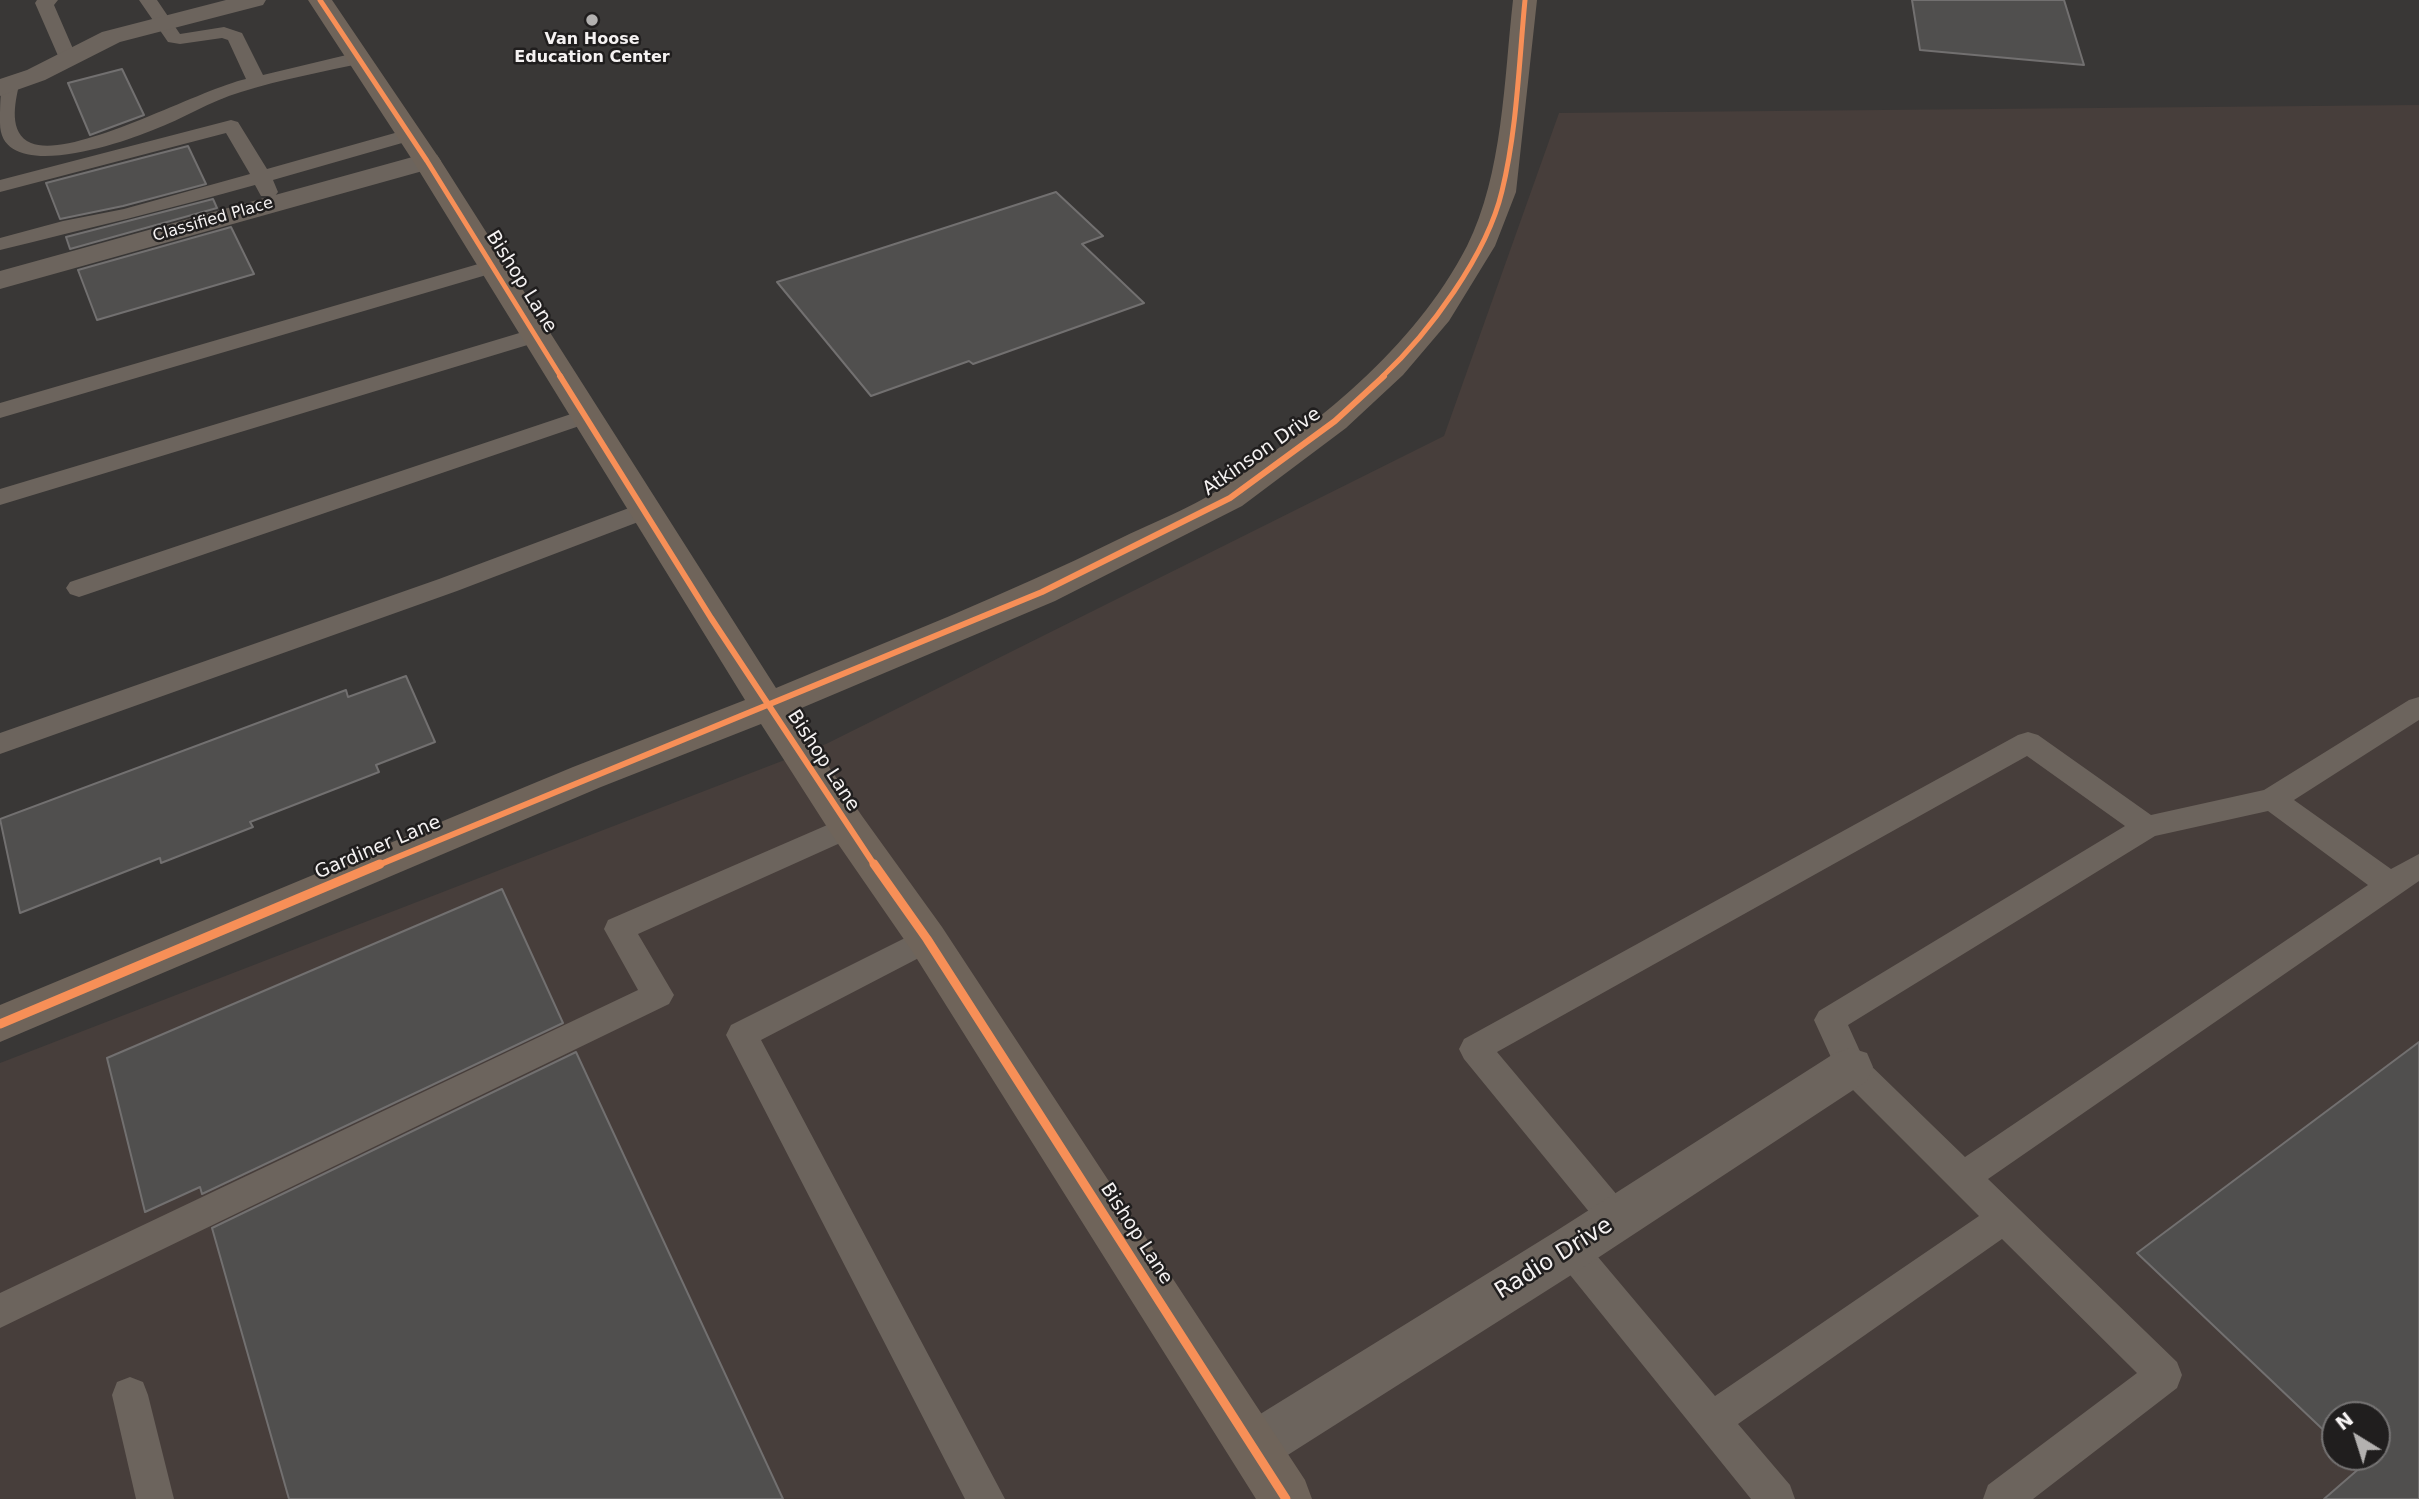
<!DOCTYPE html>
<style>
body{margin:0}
#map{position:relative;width:2419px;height:1499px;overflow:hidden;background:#393736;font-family:"DejaVu Sans",sans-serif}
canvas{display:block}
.north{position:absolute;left:2321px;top:1401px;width:70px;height:70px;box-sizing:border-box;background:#201e1e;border:2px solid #757373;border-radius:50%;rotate:322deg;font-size:19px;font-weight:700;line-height:28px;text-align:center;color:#f5f2f2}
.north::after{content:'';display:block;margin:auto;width:24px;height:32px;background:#b3b1b0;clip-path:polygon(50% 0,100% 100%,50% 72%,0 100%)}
</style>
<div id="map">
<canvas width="2419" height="1499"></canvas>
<div class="north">N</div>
</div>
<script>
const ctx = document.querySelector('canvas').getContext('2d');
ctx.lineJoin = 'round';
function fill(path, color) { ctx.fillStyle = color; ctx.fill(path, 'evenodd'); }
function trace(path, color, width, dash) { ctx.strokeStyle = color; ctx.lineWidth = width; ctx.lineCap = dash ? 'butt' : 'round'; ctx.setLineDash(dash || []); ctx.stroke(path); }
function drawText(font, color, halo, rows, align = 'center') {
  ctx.font = font + ' "DejaVu Sans",sans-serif'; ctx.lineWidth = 5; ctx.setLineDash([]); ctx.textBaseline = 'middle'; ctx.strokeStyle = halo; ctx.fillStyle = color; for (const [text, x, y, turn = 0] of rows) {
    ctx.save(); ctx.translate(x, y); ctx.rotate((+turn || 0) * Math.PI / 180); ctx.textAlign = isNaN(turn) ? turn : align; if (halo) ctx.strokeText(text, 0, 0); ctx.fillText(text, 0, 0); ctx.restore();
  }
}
fill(new Path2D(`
 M 2419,105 L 2419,1499 L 0,1499 L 0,1063 L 826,744 L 1444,436 L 1559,113 ZM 2335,1415 L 2377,1415 L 2377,1457 L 2335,1457 Z`), '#473e3b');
const building = new Path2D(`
 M 1912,0 L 2064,0 L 2084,65 L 1920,50 Z
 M 122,69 L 144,115 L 90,135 L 68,83 Z
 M 188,146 L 206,184 L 123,206 L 60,219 L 46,183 Z
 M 1056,192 L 1103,236 L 1082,244 L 1144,303 L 973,364 L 969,361 L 871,396 L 777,282 Z
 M 213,199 L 217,208 L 70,249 L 66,237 Z
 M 231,227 L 254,274 L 97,320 L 78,270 Z
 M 406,676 L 435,742 L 376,765 L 379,772 L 250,822 L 253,827 L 161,863 L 160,858 L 20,913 L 0,819 L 346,690 L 348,697 Z
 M 502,889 L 563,1023 L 202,1194 L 200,1187 L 145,1212 L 107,1058 Z
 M 2419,1042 L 2419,1499 L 2324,1499 L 2362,1466 L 2352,1457 L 2377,1457 L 2377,1415 L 2335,1415 L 2335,1441 L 2137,1253 Z
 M 576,1052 L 783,1499 L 289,1499 L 212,1228 Z`);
fill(building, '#504f4e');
trace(building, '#727070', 2);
fill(new Path2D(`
 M 37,0 L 58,0 L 54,5 L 77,58 L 75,62 L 61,62 L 59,58 L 35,3 Z
 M 139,0 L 157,0 L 180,34 L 224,27 L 242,33 L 263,75 L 359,52 L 368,58 L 366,62 C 324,72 281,79 241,92 C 210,101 183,119 153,130 C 122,143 0,185 0,123 C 0,110 0,92 3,81 L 17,81 L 19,85 C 15,103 8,133 31,143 C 73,160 197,90 246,79 L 228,40 L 222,38 L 180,44 L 168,42 Z
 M 231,120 L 238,122 L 267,169 L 409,129 L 419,135 L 416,139 L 273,180 L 278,192 L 275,196 L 261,196 L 255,185 C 170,209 85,229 0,250 L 0,238 L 63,221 L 124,209 L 250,174 L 226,133 L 0,192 L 0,180 Z
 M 492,260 L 500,261 L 503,266 L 500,271 L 0,418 L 0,403 Z
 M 536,328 L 544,330 L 547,335 L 544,340 L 0,505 L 0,489 Z
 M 586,409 L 594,411 L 598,416 L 594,421 L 88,594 L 79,597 L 70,594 L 66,588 L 70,582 Z
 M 645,502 L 654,504 L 657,510 L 654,516 L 457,591 L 0,754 L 0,733 L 439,579 Z
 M 2419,697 L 2419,720 L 2294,800 L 2391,869 L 2419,854 L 2419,881 L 1988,1179 L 2177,1362 L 2182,1375 L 2177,1388 L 2033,1499 L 1983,1499 L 1988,1485 L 2137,1373 L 2002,1239 L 1738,1424 L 1790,1485 L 1795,1499 L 1751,1499 L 1558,1260 L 1553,1249 L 1558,1238 L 1570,1233 L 1582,1238 L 1715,1396 L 1979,1216 L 1840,1077 L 1814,1020 L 1819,1011 L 2125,826 L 2027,756 L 1497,1052 L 1628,1208 L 1633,1219 L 1628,1230 L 1616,1235 L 1604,1230 L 1464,1059 L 1459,1049 L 1464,1039 L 2018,735 L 2028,732 L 2038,735 L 2151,815 L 2264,790 L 2409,700 ZM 2268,811 L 2368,885 L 1965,1157 L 1863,1058 L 1848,1025 L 2155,836 Z
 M 848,816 L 858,819 L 863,827 L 858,835 L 638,934 L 674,995 L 669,1004 L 0,1328 L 0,1293 L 638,990 L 604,929 L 608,920 Z
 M 927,927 L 938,930 L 942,939 L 938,948 L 761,1040 L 1005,1499 L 965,1499 L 726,1035 L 731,1025 Z
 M 130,1377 L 143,1382 L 148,1395 L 174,1499 L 136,1499 L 112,1395 L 117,1382 Z`), '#6c645d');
fill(new Path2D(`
 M 226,0 L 266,0 L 263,5 L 120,42 L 45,80 L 0,96 L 0,79 L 27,70 L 102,32 Z
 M 427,153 L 437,155 L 441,161 L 437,167 L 0,289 L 0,271 Z
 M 1851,1048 L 1867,1053 L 1873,1067 L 1867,1081 L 1587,1265 L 1272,1465 L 1254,1473 L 1236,1465 L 1228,1447 L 1236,1429 L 1553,1233 L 1835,1053 Z`), '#6c645d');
fill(new Path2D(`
 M 308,0 L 332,0 L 441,161 L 776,688 C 891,640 1006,595 1117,540 C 1151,523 1189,509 1220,489 C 1315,426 1414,349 1467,246 C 1503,174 1504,79 1513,0 L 1537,0 L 1516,192 L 1495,246 L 1449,321 L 1403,375 L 1346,428 L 1242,506 L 1055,601 L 792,712 L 862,816 L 942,927 L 1305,1480 L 1312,1499 L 1256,1499 L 912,951 L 834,838 L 761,724 L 601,787 L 0,1042 L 0,1005 L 573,767 L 745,700 L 413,161 Z`), '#6f645a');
trace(new Path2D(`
 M 320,0 L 427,161 L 561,377
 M 1382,377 C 1429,333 1487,255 1502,191 C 1517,130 1519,62 1525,0`), '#f78f57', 5);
trace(new Path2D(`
 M 560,376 L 711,618 L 875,866
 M 376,866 L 1042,592 L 1230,498 L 1335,421 L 1384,376`), '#f78f57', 6);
trace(new Path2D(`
 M 874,864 L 927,939 L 1286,1499
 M 0,1024 L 380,864`), '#f78f57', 9);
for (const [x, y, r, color] of [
 [592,20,7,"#b3b1b0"]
]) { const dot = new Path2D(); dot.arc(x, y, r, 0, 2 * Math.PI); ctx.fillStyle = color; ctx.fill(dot); trace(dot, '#201e1e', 2.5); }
drawText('bold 16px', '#f5f2f2', '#201e1e', [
 ["Van Hoose",592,40],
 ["Education Center",592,58]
]);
drawText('16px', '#f5f2f2', '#201e1e', [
 ["Classified Place",213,220,-16]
]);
drawText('19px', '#f5f2f2', '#201e1e', [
 ["Bishop Lane",521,282,58],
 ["Atkinson Drive",1262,452,-35],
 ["Bishop Lane",823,761,57],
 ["Gardiner Lane",378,848,-23],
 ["Bishop Lane",1136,1234,57]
]);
drawText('23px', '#f5f2f2', '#201e1e', [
 ["Radio Drive",1554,1259,-32]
]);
</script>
